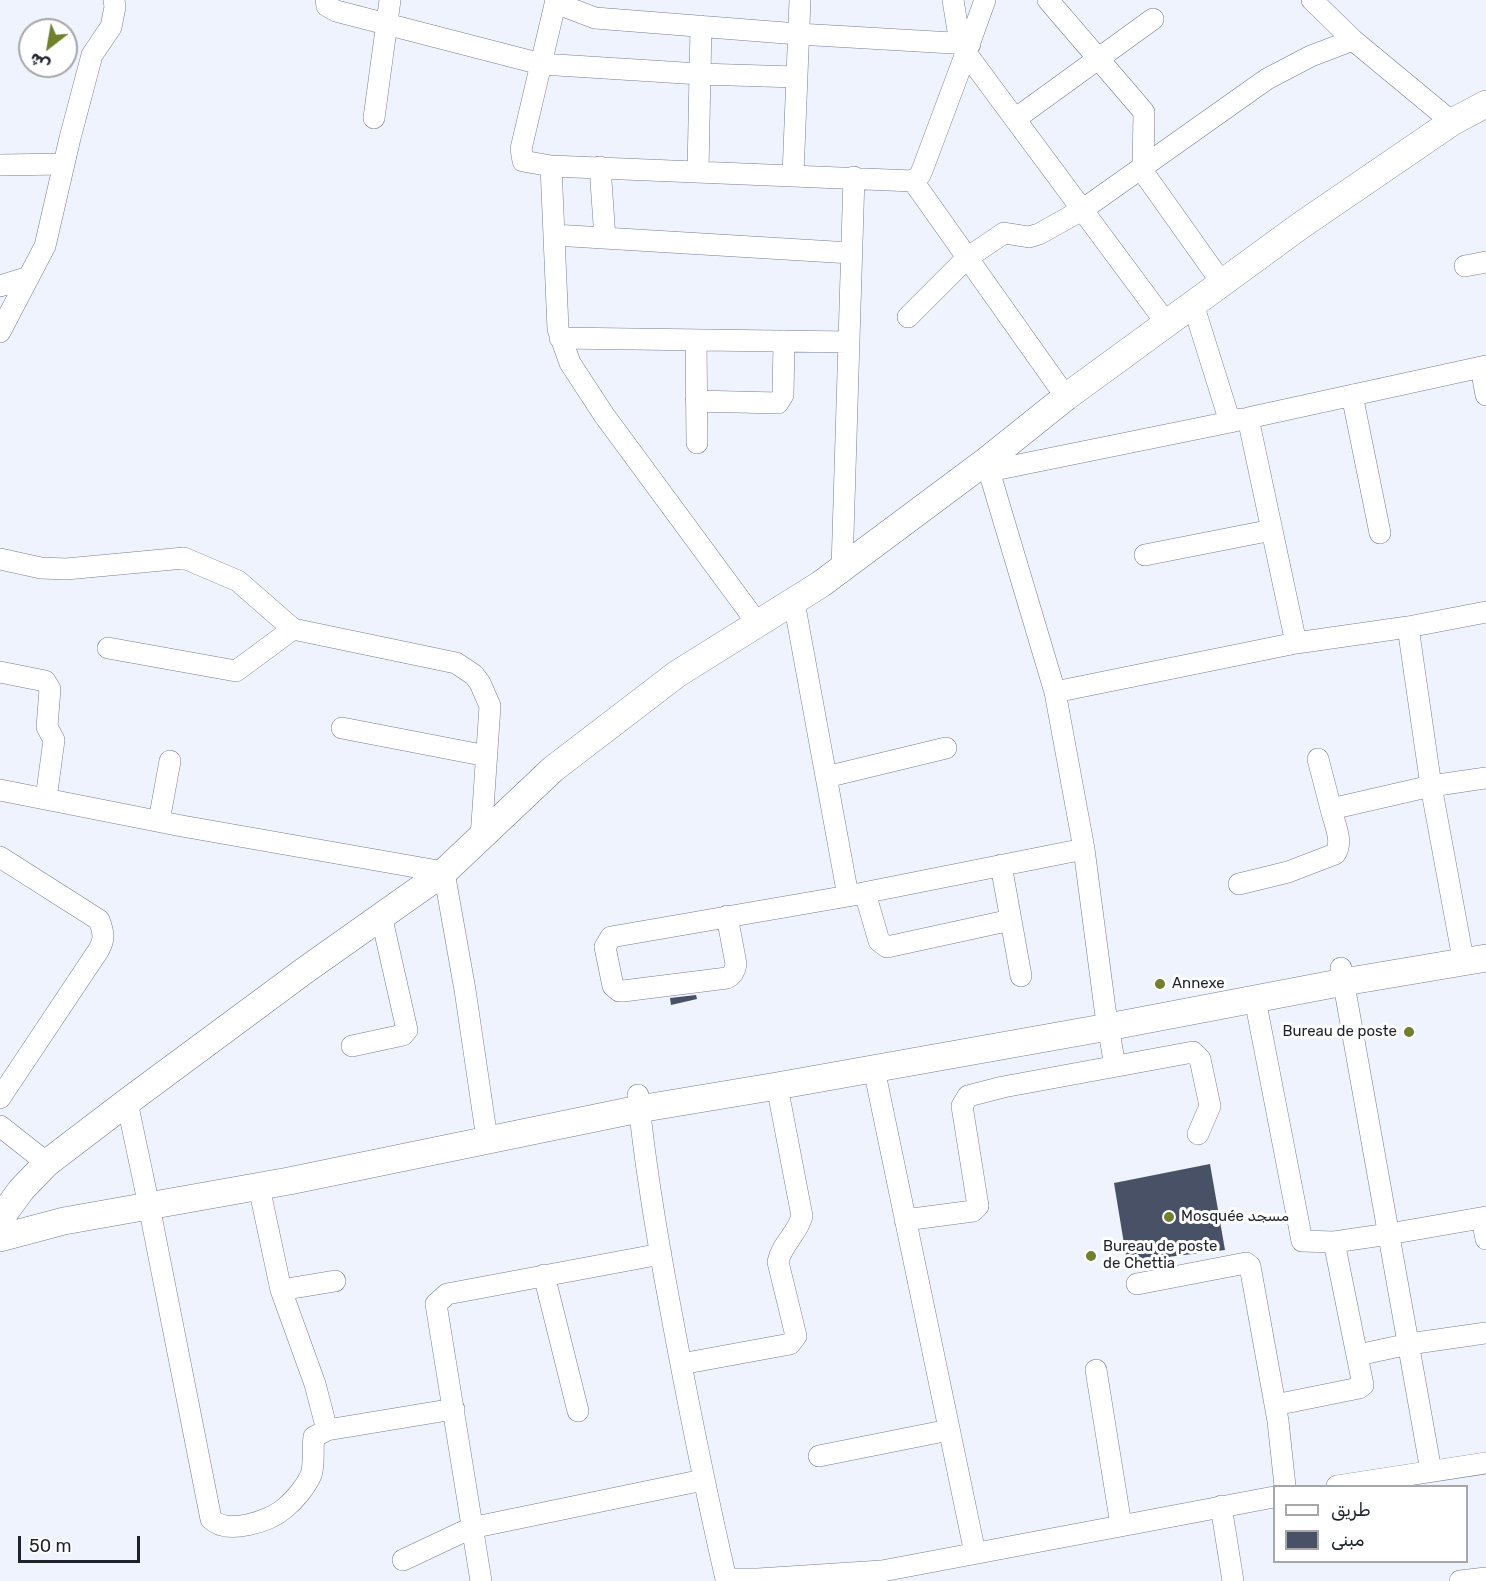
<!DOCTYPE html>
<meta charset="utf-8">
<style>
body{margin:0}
#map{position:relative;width:1486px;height:1581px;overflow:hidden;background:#eef3fd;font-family:Rubik,"Noto Sans Arabic",sans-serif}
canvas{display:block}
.legend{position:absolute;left:1273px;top:1485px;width:195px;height:78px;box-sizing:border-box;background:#fff;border:2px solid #a5a7aa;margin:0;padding:8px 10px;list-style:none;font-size:18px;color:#1e222b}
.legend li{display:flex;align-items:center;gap:12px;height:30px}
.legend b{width:30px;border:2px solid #a5a7aa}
.north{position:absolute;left:18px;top:18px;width:60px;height:60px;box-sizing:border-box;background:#fff;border:2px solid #a5a7aa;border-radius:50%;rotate:211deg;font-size:16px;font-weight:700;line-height:24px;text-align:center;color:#1e222b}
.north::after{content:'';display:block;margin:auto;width:21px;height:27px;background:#71802e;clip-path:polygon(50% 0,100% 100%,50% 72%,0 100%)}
.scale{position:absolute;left:18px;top:1536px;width:122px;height:27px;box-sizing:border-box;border:3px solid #1e222b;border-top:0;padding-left:8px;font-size:18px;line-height:21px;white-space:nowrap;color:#1e222b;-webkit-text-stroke:4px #fff;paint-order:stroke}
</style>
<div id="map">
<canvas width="1486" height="1581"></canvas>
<ul class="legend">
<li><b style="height:8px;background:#fff"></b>طريق</li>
<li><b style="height:16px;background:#495167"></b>مبنى</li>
</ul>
<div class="north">ش</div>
<div class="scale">50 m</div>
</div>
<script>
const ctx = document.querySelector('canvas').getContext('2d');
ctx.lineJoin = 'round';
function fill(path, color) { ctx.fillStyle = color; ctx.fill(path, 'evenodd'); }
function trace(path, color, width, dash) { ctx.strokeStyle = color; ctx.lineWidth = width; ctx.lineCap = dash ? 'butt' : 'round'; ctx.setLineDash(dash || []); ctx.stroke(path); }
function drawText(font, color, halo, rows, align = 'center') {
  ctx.font = font + ' Rubik,"Noto Sans Arabic",sans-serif'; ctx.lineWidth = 6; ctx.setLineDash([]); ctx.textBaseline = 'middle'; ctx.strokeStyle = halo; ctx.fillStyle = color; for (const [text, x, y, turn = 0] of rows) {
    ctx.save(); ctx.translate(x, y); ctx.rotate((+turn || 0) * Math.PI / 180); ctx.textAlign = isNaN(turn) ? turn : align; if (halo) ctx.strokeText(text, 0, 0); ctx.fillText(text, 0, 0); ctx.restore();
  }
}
fill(new Path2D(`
 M 696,995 L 697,999 L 671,1005 L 670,998 Z
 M 1210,1164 L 1225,1250 L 1127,1262 L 1114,1183 Z`), '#495167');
const minor = new Path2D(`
 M 326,0 L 327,6 L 336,11 L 541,64 L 700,74 L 796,77
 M 556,0 L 521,149 L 523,161 L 551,166 L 913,181 L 920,175 L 923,168 L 966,53
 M 559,0 L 566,7 L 595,18 L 798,34 L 970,44
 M 953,0 L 960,43
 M 985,0 L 966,53 L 1167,324
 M 1048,0 L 1144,112 L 1143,168 L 1146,176 L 1222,283
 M 1312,0 L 1353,40
 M 374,118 L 390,0
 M 1015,119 L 1153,19
 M 0,165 L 64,164
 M 551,166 L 558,329 L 570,363 L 604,415 L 758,624
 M 600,167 L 605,238
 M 698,171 L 701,26
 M 793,175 L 800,0
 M 913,181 L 1066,397
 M 554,235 L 851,253
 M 1465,266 L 1486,262
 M 0,286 L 29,277
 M 1193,304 L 1230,422 L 1242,419
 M 908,317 L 967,258 L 1004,233 L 1029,237 L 1039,234 L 1082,210 L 1267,79 L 1311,56 L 1353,40 L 1452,122
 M 0,332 L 45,246 L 70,138 L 92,55 L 111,27 L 115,7 L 114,0
 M 560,338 L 849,342
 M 696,340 L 697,443
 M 1481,367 L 1486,395
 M 1352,395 L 1380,533
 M 696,401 L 778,403 L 783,395 L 784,341
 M 986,461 L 1055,692 L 1084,849 L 1105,1009 L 1115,1066
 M 989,471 L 1230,422
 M 1145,555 L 1272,530
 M 0,559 L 41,568 L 66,569 L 184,558 L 238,581 L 293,629 L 456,663 L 474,675 L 480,683 L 490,706 L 481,838
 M 842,568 L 854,177
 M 794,602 L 848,896
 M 1408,627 L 1431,786 L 1461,948
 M 1296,643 L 1248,418 L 1486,366
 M 108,648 L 236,671 L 293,629
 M 0,672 L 45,681 L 50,689 L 47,727 L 54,740 L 46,799
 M 1055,692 L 1296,643 L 1408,627 L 1486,612
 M 342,728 L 487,756
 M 1318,759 L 1331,809
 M 826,777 L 946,748
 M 0,790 L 182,826 L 444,872 L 465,990 L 487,1139
 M 159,821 L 170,761
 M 0,857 L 99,920 C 104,933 105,940 98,951 L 0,1098
 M 1001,865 L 1021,976
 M 1239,884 L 1288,872 L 1335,854 C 1344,842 1334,823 1331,809 L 1431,786 L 1486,778
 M 865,893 L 879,941 L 887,947 L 1011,920
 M 727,916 L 736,964 C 735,971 733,975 727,978 L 623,991 L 619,991 L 613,986 L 605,947 L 611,937 L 848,896 L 1084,849
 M 1341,968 L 1431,1471
 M 1255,999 L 1302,1241 L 1334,1242 L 1389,1234 L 1486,1217
 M 352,1046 L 403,1035 L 407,1030 L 381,915
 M 874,1069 L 975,1553
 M 638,1095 C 645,1166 657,1237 670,1306 C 687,1398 705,1488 726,1579 L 758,1579 L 882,1571 L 1274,1497
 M 127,1102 L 149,1206 L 211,1519 C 227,1535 269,1522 285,1508 C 295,1500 306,1486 311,1475 C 315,1463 312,1449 314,1437 L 327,1430
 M 0,1126 L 47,1163
 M 259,1187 L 281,1290 L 315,1384 L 327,1430 L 454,1409
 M 1482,1218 L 1486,1239
 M 905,1220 L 973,1211 L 978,1206 L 962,1106 L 968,1096 L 1003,1087 L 1193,1052 L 1200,1059 L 1210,1106 L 1198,1134
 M 544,1275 L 578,1411
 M 1137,1284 L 1246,1263 L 1250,1266 L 1278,1421 L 1285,1486
 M 281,1290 L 335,1281
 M 1358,1355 L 1409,1344 L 1486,1333
 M 681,1364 L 790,1344 L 796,1336 L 778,1262 C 781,1245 798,1233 802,1216 L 777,1086
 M 1096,1370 L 1121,1525
 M 1275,1405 L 1359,1388 L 1363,1385 L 1334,1242
 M 819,1456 L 949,1430
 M 1337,1486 L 1486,1463
 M 1221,1506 L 1233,1581
 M 403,1560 L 471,1528 L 703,1480
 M 481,1581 L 436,1304 L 447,1294 L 661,1254
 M 1460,1581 L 1486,1578`);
const major = new Path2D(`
 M 0,1219 L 21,1190 L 47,1163 L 127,1102 L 304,971 L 444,872 L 553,769 L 677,674 L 821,584 L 986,461 L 1066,397 L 1300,226 L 1452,122 L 1486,104
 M 0,1238 L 64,1221 L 289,1181 L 639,1109 L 777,1086 L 1108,1027 L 1344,982 L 1486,958`);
trace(minor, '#757e95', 22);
trace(major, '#757e95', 28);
trace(minor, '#fff', 21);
trace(major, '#fff', 27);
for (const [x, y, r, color] of [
 [1160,984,6,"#71802e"],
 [1409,1032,6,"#71802e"],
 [1169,1217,6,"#71802e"],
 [1091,1256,6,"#71802e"]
]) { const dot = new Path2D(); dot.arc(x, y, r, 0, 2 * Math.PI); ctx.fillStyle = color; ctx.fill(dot); trace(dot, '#fff', 2); }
drawText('15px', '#1e222b', '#fff', [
 ["Annexe",1172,984],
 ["Bureau de poste",1397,1032,"right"],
 ["Mosquée مسجد",1181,1217],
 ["Bureau de poste",1103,1247],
 ["de Chettia",1103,1264]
], 'left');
</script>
